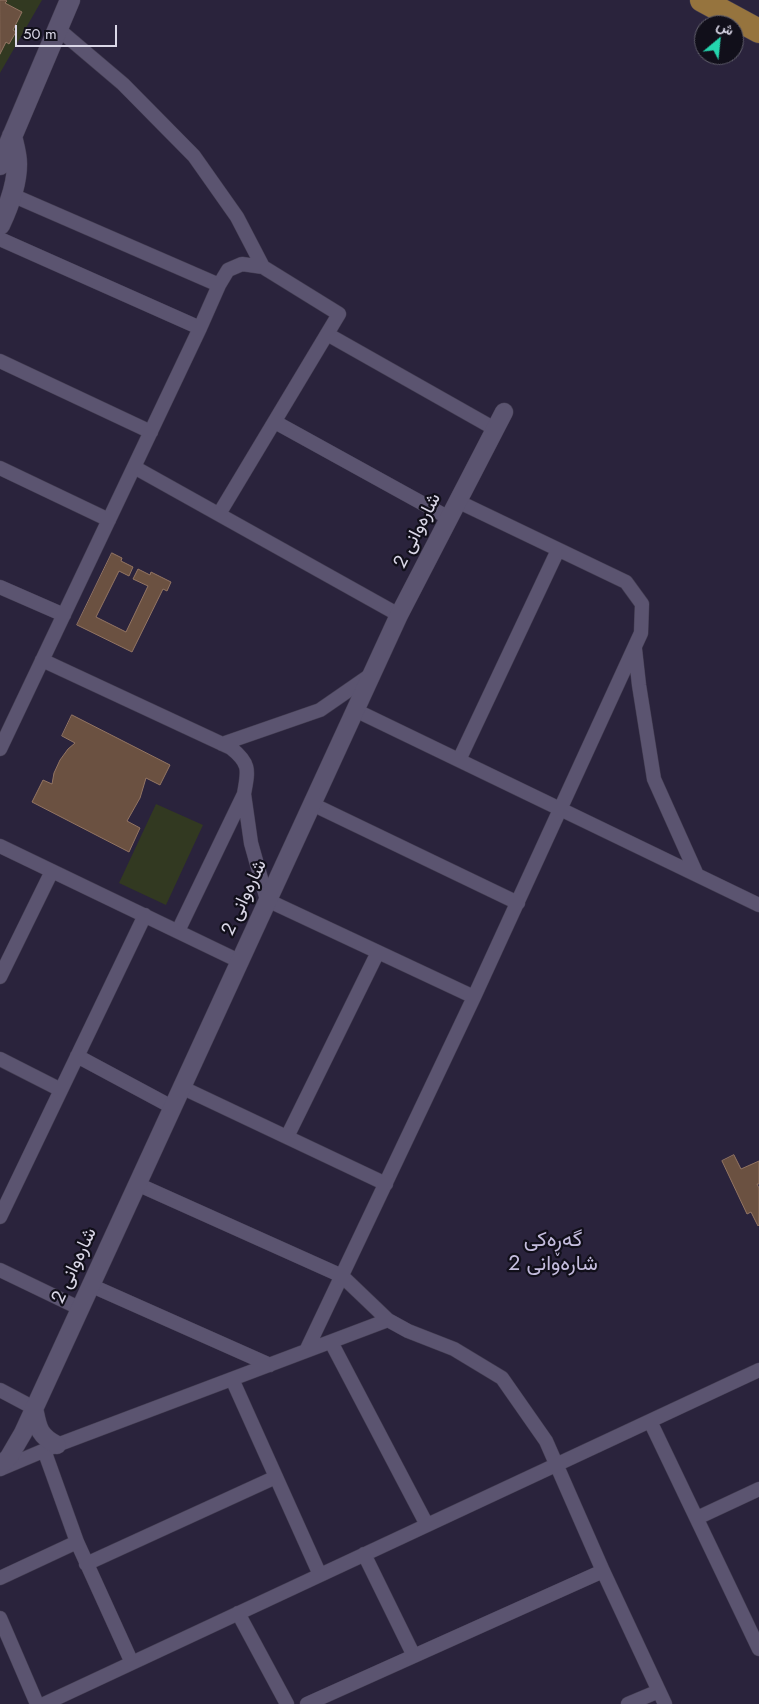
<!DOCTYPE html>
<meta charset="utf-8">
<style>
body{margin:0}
#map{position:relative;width:759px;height:1704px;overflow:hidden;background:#2a233c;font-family:Jost,Vazirmatn,sans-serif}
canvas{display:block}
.north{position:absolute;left:694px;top:15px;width:50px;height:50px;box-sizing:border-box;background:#110f1a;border:1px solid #615f6c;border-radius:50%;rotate:28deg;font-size:14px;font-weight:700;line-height:20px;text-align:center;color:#dad7e7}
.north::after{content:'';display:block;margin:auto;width:18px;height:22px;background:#24d5ae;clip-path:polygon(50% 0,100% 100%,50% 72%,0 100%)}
.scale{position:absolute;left:15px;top:25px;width:102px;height:22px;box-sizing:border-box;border:2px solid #dad7e7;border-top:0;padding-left:6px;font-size:15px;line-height:18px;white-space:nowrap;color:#dad7e7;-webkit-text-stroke:4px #110f1a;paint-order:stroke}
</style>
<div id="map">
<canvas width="759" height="1704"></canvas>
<div class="north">ش</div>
<div class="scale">50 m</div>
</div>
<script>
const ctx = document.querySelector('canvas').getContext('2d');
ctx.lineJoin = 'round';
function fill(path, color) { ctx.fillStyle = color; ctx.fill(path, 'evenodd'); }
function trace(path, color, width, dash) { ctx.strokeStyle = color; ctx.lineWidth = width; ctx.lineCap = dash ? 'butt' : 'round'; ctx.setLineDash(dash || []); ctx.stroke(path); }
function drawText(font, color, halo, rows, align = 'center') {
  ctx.font = font + ' Jost,Vazirmatn,sans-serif'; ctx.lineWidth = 4.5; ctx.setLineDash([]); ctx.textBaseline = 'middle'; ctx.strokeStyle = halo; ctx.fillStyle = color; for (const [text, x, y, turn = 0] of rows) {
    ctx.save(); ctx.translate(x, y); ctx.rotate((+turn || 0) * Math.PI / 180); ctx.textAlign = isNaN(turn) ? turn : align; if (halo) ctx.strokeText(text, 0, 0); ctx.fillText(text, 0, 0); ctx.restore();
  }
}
fill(new Path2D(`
 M 0,0 L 42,0 L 0,73 Z
 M 156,804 L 203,825 L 166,905 L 119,883 Z`), '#323921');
const building = new Path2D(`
 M 0,0 L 5,0 L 7,1 L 5,3 L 22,12 L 13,30 L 16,32 L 9,44 L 6,42 L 0,54 Z
 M 112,553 L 122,558 L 121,561 L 133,567 L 129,576 L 119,571 L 96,617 L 126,632 L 148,586 L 133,579 L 138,569 L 150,575 L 151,572 L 171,582 L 167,591 L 163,589 L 132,652 L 77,625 Z
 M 72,715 L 170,765 L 160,785 L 146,778 L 140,798 L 127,821 L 140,828 L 129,852 L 32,802 L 43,780 L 52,784 L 54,773 L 60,760 L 68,749 L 75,743 L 62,736 Z
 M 734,1155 L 741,1169 L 759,1161 L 759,1184 L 757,1184 L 759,1188 L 759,1225 L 758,1226 L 751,1212 L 747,1214 L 722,1161 Z`);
fill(building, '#6b5141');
trace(building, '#937563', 1);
const minor = new Path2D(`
 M 57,28 L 123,84 L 194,156 L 237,217 L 263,267
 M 12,195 L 219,285
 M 0,239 L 200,328
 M 327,334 L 495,429
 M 0,361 L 151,432
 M 275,422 L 449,518
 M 134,467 L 399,615
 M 0,468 L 109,520
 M 0,587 L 64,615
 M 635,649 L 639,685 L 654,779 L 697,875
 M 42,660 L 231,748 C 251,764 248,771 244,794 L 178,931
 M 355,710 L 759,905
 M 222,744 L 320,710 L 372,674
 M 0,749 L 200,328 L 219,285 L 228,270 L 242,264 L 263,267 L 339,314 L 219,514
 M 459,760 L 558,550
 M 244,794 L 251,843 L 267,900 L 474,997
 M 312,804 L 518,903
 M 0,846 L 239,961
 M 0,977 L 52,871
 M 77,1056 L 172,1107
 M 0,1059 L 61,1090
 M 181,1087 L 386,1184
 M 287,1137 L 378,952
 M 137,1184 L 342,1276 L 388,1320 L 408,1331 L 454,1349 L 502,1378 L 546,1441 L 603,1571 L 665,1704
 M 0,1217 L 145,915
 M 0,1270 L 79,1308
 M 90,1285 L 270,1365
 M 331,1342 L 427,1525
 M 306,1351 L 474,997 L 641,633 L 642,604 L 626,582 L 457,501
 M 232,1379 L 320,1575
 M 0,1390 L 34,1408
 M 650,1421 L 759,1649
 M 44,1450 L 77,1542 L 132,1663
 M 0,1469 L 57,1445 L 388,1320
 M 697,1518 L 759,1489
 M 364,1554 L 414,1656
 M 86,1564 L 276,1477
 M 0,1578 L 77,1542
 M 238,1613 L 287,1704
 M 0,1618 L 37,1704
 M 44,1704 L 759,1370
 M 307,1704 L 603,1571
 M 628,1704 L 659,1691`);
const tertiary = new Path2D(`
 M 34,1408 C 38,1427 38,1435 57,1445
 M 0,1467 L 9,1457 L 23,1433 L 399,615 L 504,412`);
const secondary = new Path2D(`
 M 0,165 L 70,0
 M 0,225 C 9,206 17,185 17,164 C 17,154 14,145 12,136`);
const trunk = new Path2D(`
 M 702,0 L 759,31`);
trace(minor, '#433d51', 15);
trace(tertiary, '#433d51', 19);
trace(secondary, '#433d51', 21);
trace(trunk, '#433d51', 25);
trace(minor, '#5b5470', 14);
trace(tertiary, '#5b5470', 18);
trace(secondary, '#5b5470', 20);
trace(trunk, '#96743e', 24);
drawText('19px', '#dad7e7', '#110f1a', [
 ["شارەوانی 2",418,531,-63],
 ["شارەوانی 2",245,898,-65],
 ["شارەوانی 2",75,1266,-65]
]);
drawText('21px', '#c5bdde', '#110f1a', [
 ["گەڕەکی",553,1241],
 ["شارەوانی 2",553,1265]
]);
</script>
